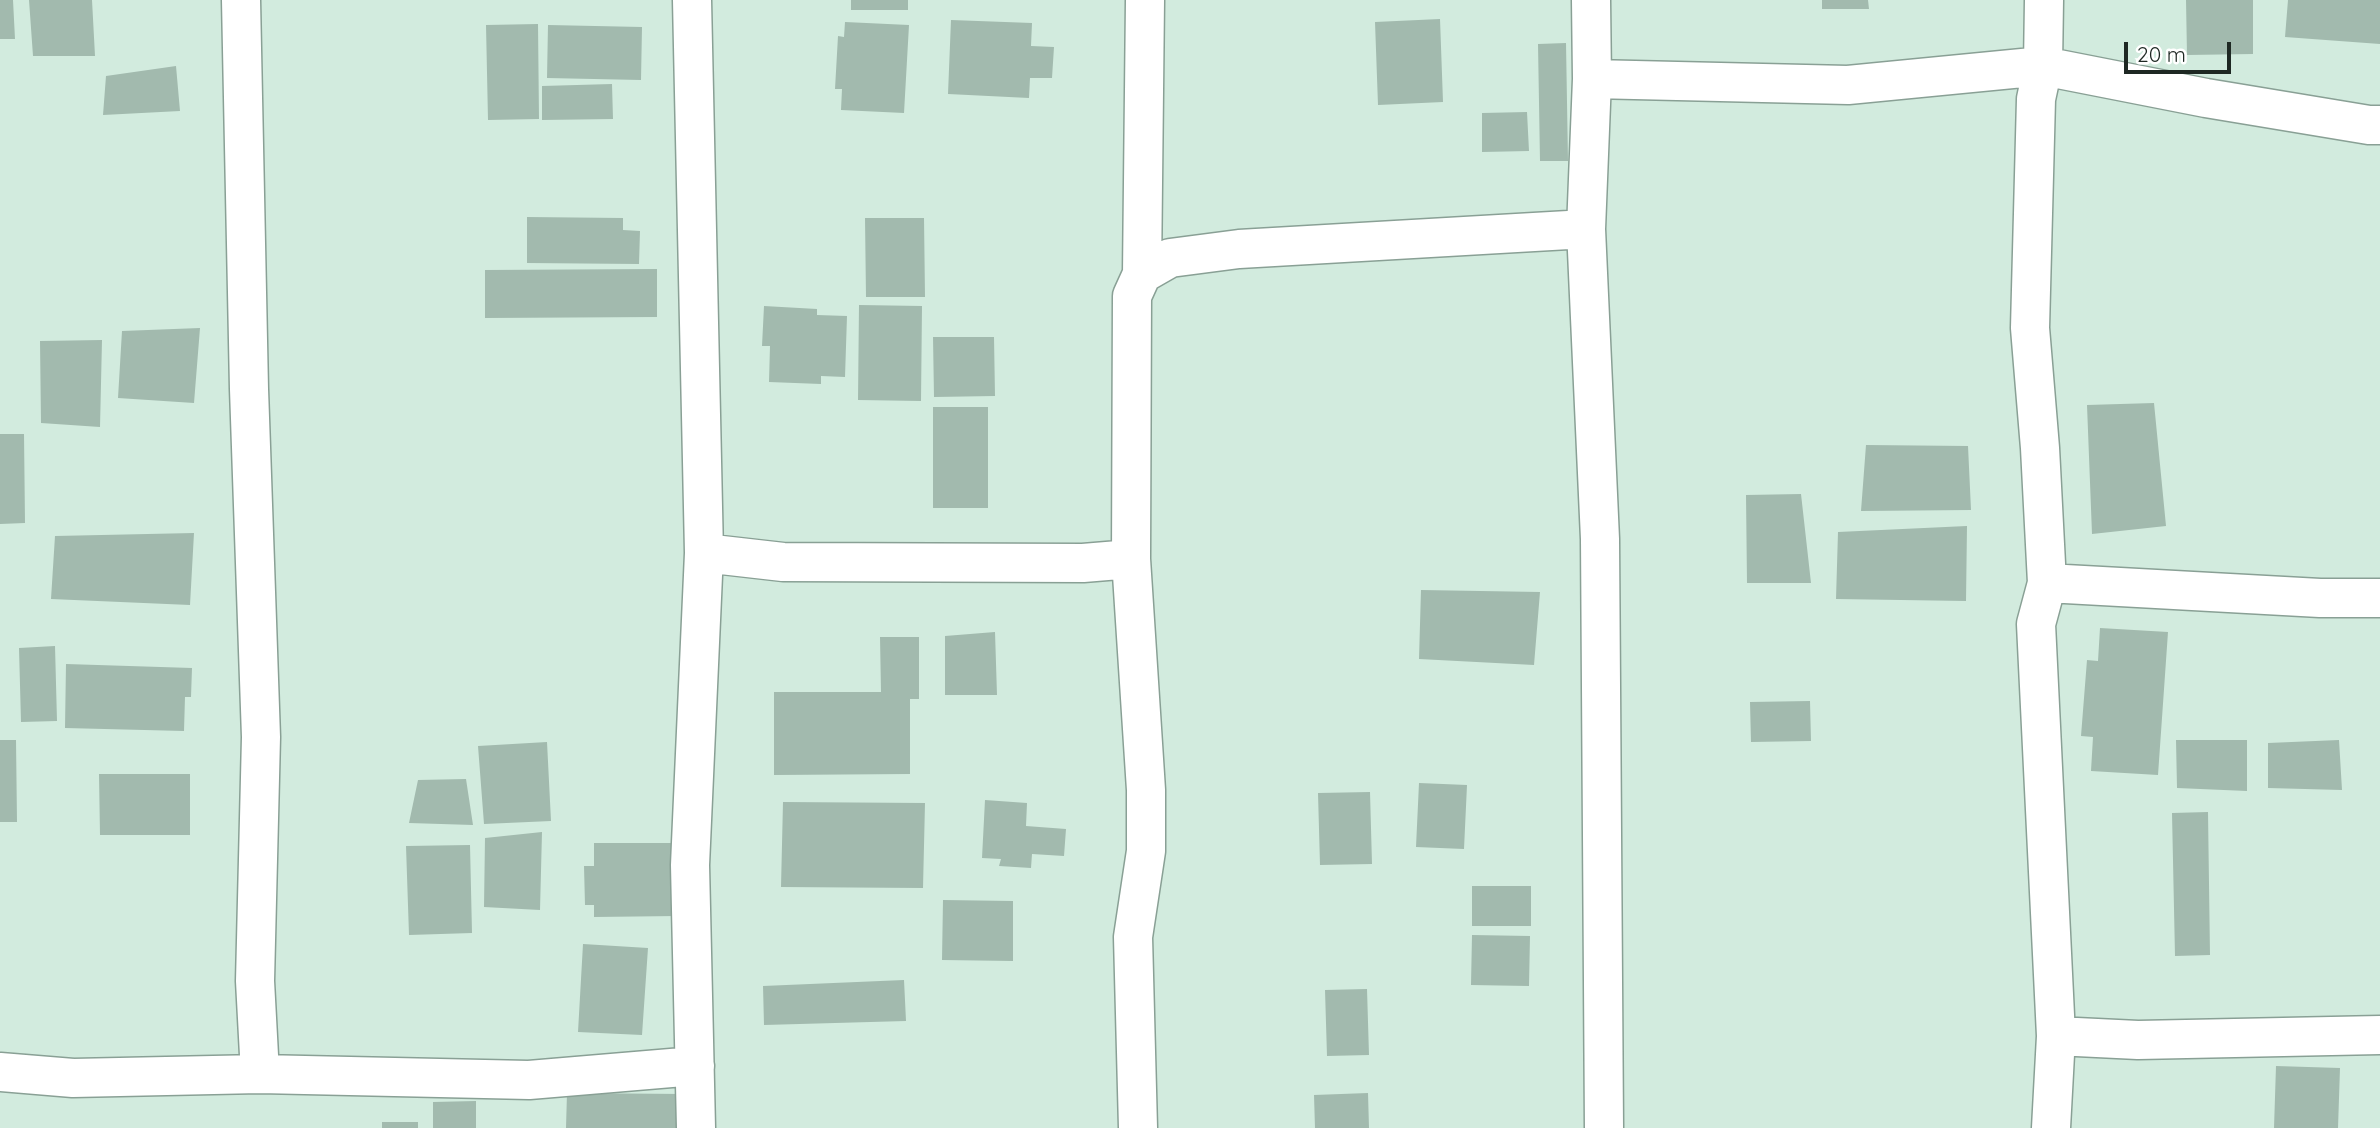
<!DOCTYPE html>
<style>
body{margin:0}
#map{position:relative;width:2380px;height:1128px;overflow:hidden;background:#d2ebde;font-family:Quicksand,sans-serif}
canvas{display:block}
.scale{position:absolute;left:2124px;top:42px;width:107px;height:32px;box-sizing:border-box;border:4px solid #1e2823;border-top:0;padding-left:9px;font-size:21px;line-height:24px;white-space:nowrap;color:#1e2823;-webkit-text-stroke:5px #fff;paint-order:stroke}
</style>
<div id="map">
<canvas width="2380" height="1128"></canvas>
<div class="scale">20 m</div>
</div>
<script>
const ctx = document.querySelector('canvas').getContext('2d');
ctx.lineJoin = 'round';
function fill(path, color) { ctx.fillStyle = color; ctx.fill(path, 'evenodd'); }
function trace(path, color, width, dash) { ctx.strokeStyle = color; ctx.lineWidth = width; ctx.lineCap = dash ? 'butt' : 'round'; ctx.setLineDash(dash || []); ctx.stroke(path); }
fill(new Path2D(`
 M 0,0 L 13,0 L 15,39 L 0,39 Z
 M 29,0 L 92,0 L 95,56 L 33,56 Z
 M 851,0 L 908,0 L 908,10 L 851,10 Z
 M 1822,0 L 1868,0 L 1869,9 L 1822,9 Z
 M 2186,0 L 2253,0 L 2253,54 L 2187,55 Z
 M 2288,0 L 2380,0 L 2380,44 L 2285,37 Z
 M 1440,19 L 1443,102 L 1378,105 L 1375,22 Z
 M 951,20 L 1032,23 L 1031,46 L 1054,47 L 1052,78 L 1030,78 L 1029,98 L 948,94 Z
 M 845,22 L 909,25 L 904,113 L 841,110 L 842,89 L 835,89 L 838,36 L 844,37 Z
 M 538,24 L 539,119 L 488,120 L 486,25 Z
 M 548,25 L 642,27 L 641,80 L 547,78 Z
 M 1566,43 L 1568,161 L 1540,161 L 1538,44 Z
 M 176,66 L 180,111 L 103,115 L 106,76 Z
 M 612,84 L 613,119 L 542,120 L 542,86 Z
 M 1527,112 L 1529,151 L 1482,152 L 1482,113 Z
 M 527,217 L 623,218 L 623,230 L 640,231 L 639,264 L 527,263 Z
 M 865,218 L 924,218 L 925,297 L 866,297 Z
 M 657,269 L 657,317 L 485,318 L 485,270 Z
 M 859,305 L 922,306 L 921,401 L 858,400 Z
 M 764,306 L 817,309 L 817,315 L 847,316 L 845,377 L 821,376 L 821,384 L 769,382 L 770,346 L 762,346 Z
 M 200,328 L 194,403 L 118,398 L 122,331 Z
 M 933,337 L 994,337 L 995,396 L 934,397 Z
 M 102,340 L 100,427 L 41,423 L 40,341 Z
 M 2154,403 L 2166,526 L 2092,534 L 2087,405 Z
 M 933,407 L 988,407 L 988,508 L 933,508 Z
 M 0,434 L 24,434 L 25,523 L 0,524 Z
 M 1866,445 L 1968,446 L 1971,510 L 1861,511 Z
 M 1801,494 L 1811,583 L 1747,583 L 1746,495 Z
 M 1967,526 L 1966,601 L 1836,599 L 1838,532 Z
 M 194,533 L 190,605 L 51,599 L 55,536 Z
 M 1421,590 L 1540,592 L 1534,665 L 1419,659 Z
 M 2100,628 L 2168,632 L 2158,775 L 2091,771 L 2093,737 L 2081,736 L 2087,660 L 2098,661 Z
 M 995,632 L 997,695 L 945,695 L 945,636 Z
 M 880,637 L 919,637 L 919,699 L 910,699 L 910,774 L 774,775 L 774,692 L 881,692 Z
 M 55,646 L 57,721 L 21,722 L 19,648 Z
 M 66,664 L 192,668 L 191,697 L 185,697 L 184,731 L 65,728 Z
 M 1810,701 L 1811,741 L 1751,742 L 1750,702 Z
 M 0,740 L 16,740 L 17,822 L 0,822 Z
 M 2176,740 L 2247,740 L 2247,791 L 2177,788 Z
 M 2339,740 L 2342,790 L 2268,788 L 2268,743 Z
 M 547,742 L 551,821 L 484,824 L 478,746 Z
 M 99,774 L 190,774 L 190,835 L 100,835 Z
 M 466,779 L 473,825 L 409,823 L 418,780 Z
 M 1419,783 L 1467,785 L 1464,849 L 1416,847 Z
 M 1370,792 L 1372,864 L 1320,865 L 1318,793 Z
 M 985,800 L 1027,803 L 1026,826 L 1066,829 L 1064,856 L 1032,854 L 1031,868 L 999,866 L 1001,859 L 982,858 Z
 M 783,802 L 925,803 L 923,888 L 781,887 Z
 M 2208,812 L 2210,955 L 2175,956 L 2172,813 Z
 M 542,832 L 540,910 L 484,907 L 485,838 Z
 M 594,843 L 677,843 L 677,916 L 594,917 L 594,905 L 585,905 L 584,866 L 594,866 Z
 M 470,845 L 472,933 L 409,935 L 406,846 Z
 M 1472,886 L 1531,886 L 1531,926 L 1472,926 Z
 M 943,900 L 1013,901 L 1013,961 L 942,960 Z
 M 1472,935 L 1530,936 L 1529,986 L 1471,985 Z
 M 583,944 L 648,948 L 642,1035 L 578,1032 Z
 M 904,980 L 906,1021 L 764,1025 L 763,986 Z
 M 1367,989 L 1369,1055 L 1327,1056 L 1325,990 Z
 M 2276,1066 L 2340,1068 L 2338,1128 L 2274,1128 Z
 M 567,1093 L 684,1094 L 683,1128 L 566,1128 Z
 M 1368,1093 L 1369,1128 L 1315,1128 L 1314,1095 Z
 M 476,1101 L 476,1128 L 433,1128 L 433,1102 Z
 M 382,1122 L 418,1122 L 418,1128 L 382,1128 Z`), '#a2baae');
const minor = new Path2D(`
 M 241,0 L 249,389 L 261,737 L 255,981 L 260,1074
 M 692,0 L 704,553 L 690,865 L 696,1128
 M 1591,0 L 1592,79 L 1586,229 L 1600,539 L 1604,1128
 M 2044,0 L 2043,66 L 2036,99 L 2030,328 L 2040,448 L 2047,583
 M 1592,79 L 1848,85 L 2043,66 L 2206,98 L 2369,125 L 2380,125
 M 1142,274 L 1145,0
 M 704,553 L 783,562 L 1083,563 L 1131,559
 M 2056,1036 L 2036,624 L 2047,583 L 2320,598 L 2380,598
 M 0,1072 L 73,1078 L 260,1074 L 529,1080 L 695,1066
 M 1138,1128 L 1133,937 L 1146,851 L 1146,790 L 1131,559 L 1132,296 L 1142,274 L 1170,258 L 1239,249 L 1586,229
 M 2051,1128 L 2056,1036 L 2138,1040 L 2380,1035`);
trace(minor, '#89a095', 41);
trace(minor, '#fff', 38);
</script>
